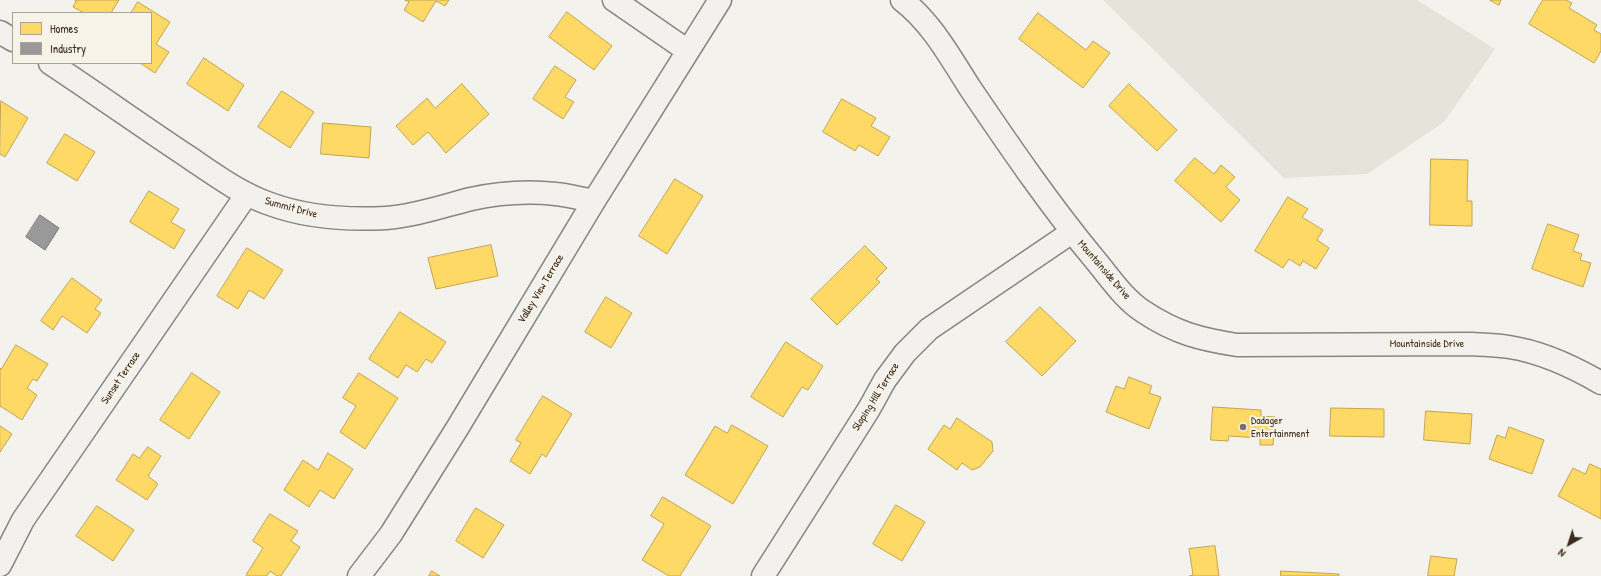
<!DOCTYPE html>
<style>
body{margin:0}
#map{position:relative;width:1601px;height:576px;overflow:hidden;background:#f4f2ec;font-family:"Patrick Hand",sans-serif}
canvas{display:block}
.legend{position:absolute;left:12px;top:12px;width:140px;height:52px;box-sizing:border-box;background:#f7f3e8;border:1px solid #aca397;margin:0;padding:5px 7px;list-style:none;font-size:12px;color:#3b2a1e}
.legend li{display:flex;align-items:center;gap:8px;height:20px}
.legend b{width:20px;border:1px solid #aca397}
.north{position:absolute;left:1549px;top:524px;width:40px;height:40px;-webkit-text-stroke:3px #f7f3e8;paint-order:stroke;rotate:219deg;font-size:11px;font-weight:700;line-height:16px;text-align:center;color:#3b2a1e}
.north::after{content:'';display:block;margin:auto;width:14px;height:18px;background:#3b2a1e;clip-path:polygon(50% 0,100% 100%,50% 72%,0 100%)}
</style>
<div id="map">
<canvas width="1601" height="576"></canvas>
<ul class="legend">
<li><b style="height:11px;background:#ffd966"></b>Homes</li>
<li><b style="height:11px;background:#999"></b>Industry</li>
</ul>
<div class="north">N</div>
</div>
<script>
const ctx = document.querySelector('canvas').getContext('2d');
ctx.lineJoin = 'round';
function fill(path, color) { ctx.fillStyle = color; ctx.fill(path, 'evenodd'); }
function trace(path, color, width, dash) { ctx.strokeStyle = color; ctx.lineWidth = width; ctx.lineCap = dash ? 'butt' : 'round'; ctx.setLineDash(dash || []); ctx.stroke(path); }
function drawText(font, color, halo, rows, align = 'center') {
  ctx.font = font + ' "Patrick Hand",sans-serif'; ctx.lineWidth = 4; ctx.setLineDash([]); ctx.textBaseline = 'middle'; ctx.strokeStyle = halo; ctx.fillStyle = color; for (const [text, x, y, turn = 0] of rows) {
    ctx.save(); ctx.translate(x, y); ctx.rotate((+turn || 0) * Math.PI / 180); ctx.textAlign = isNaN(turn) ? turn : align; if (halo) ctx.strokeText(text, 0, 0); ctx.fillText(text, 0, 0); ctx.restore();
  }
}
fill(new Path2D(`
 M 1103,0 L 1417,0 L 1495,49 L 1444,122 L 1367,174 L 1284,178 Z`), '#e6e3da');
const homes = new Path2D(`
 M 75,0 L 119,0 L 111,13 L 84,13 L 73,7 L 76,1 Z
 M 405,0 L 449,0 L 445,6 L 436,1 L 423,22 L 404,10 L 409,2 Z
 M 1490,0 L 1501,0 L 1499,5 Z
 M 1543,0 L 1566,0 L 1572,3 L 1569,8 L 1597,25 L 1594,30 L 1601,34 L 1601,51 L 1594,63 L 1529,24 Z
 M 138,2 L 170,22 L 156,44 L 169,52 L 155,73 L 140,63 L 151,63 L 151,13 L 131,13 Z
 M 567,12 L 612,46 L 594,70 L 549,37 Z
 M 1038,13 L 1086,50 L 1093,41 L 1110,53 L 1083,88 L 1019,39 Z
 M 204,58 L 244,85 L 228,111 L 187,84 Z
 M 555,66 L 576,80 L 565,97 L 574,102 L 563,119 L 533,99 Z
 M 462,84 L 489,114 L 446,153 L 428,132 L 413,145 L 396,126 L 427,98 L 435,108 Z
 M 1129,84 L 1177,130 L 1157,151 L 1109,106 Z
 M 282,91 L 314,112 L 290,148 L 258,127 Z
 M 842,99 L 876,118 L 871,126 L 890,137 L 878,156 L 859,145 L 855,151 L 823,132 Z
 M 1,101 L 28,118 L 5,157 L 0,154 Z
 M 323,123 L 371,127 L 369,158 L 321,154 Z
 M 65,134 L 95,152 L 77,181 L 47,163 Z
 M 1195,158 L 1214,174 L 1221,165 L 1235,177 L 1226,187 L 1240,200 L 1221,222 L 1175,181 Z
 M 1431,159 L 1468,160 L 1467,201 L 1472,201 L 1472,226 L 1430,225 Z
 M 675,179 L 703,196 L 667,254 L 639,236 Z
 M 149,191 L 179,209 L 171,222 L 185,230 L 174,249 L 130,222 Z
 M 1288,197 L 1308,209 L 1302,217 L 1323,230 L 1317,240 L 1329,248 L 1316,269 L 1303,261 L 1300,266 L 1289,259 L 1283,268 L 1255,251 Z
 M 1548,224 L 1579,235 L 1573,251 L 1582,254 L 1580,260 L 1591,263 L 1583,287 L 1532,269 Z
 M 491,245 L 498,276 L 436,289 L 428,258 Z
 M 865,246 L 887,268 L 876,279 L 880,282 L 837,325 L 811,299 Z
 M 247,248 L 283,270 L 264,299 L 249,290 L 238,309 L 217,296 Z
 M 72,278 L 102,300 L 95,309 L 101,313 L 87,333 L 62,316 L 53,330 L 41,321 Z
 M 606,297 L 632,313 L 611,348 L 585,332 Z
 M 1040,307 L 1076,341 L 1042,376 L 1006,342 Z
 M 400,312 L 446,342 L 432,363 L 426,359 L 417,372 L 406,365 L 398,378 L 369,359 Z
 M 786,342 L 823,366 L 808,390 L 802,387 L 783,417 L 751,397 Z
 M 16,345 L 48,364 L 37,381 L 33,379 L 27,388 L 37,395 L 22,420 L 0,406 L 0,368 L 1,369 Z
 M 192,373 L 220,392 L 189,439 L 160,420 Z
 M 359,373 L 398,398 L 365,449 L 340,432 L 356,406 L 343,398 Z
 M 1129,377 L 1152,386 L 1149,393 L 1161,397 L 1149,429 L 1106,412 L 1116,386 L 1124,389 Z
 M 543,396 L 572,414 L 546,457 L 542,454 L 530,474 L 510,461 L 521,443 L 516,440 Z
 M 1213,407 L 1261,410 L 1261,416 L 1275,417 L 1273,445 L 1260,445 L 1260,438 L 1229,436 L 1228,441 L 1211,440 Z
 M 1331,408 L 1384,409 L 1384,437 L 1330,436 Z
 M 1426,411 L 1472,414 L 1470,444 L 1424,440 Z
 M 957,418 L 992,442 L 993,451 L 980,467 L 972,470 L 962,463 L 957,470 L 928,449 L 944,425 L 950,429 Z
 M 732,425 L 768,446 L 733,504 L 685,475 L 715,426 L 727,433 Z
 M 0,426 L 12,434 L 0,452 Z
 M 1509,427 L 1544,440 L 1532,474 L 1489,459 L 1497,435 L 1505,438 Z
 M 148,447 L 161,456 L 148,476 L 158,484 L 147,500 L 116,480 L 133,454 L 139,458 Z
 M 328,453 L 353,469 L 334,499 L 320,490 L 309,507 L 284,490 L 303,460 L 318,470 Z
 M 1590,464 L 1601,469 L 1601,519 L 1558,496 L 1573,468 L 1585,474 Z
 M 663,497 L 711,526 L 680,576 L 669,576 L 642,560 L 664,524 L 651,516 Z
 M 896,505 L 925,522 L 902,561 L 873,544 Z
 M 97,506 L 134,530 L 113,561 L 76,536 Z
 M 476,508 L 504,525 L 483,558 L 456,541 Z
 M 270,514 L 298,531 L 291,541 L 300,547 L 281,576 L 277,576 L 270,571 L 267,576 L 248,576 L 246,575 L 263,548 L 253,541 Z
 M 1215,546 L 1219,576 L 1189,576 L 1193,575 L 1189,549 Z
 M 1431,556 L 1457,559 L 1454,576 L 1428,576 Z
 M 432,571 L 440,576 L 429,576 Z
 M 1281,571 L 1339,574 L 1339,576 L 1281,576 Z`);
fill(homes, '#ffd966');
trace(homes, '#c4a450', 1);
const industry = new Path2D(`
 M 40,215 L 59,228 L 45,250 L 26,237 Z`);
fill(industry, '#999');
trace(industry, '#7d7874', 1);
const street = new Path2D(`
 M 614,0 L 688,51
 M 902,0 C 932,23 950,57 970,88 C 1010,147 1051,207 1096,261 C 1111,279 1124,299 1144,312 C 1176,333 1199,339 1237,345 L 1472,344 C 1484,345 1497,345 1509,347 C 1542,352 1572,366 1601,383
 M 0,32 L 13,40
 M 50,63 C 97,94 143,127 190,158 C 215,175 241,194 270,204 C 308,218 347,220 386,218 C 415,216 443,206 471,199 C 498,193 528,191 556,194 C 568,195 581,199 594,201
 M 0,565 L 23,520 L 247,194
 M 359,576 L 391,534 L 458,427 L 594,201 L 720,0
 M 763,576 L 869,409 L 885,380 L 905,353 L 929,329 L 1072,232`);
trace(street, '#898580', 25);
trace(street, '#f2f1ed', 22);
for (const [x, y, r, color] of [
 [1243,427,4,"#7c7066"]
]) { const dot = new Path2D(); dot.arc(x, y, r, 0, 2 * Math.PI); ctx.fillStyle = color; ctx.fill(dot); trace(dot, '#f7f3e8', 1.5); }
drawText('11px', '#3b2a1e', '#f7f3e8', [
 ["Summit Drive",291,208,15],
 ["Mountainside Drive",1104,270,49],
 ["Valley View Terrace",541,289,-59],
 ["Mountainside Drive",1427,344],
 ["Sunset Terrace",121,378,-56],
 ["Sloping Hill Terrace",876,397,-58]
]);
drawText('11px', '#3b2a1e', '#f7f3e8', [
 ["Dadager",1251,421],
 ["Entertainment",1251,434]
], 'left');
</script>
